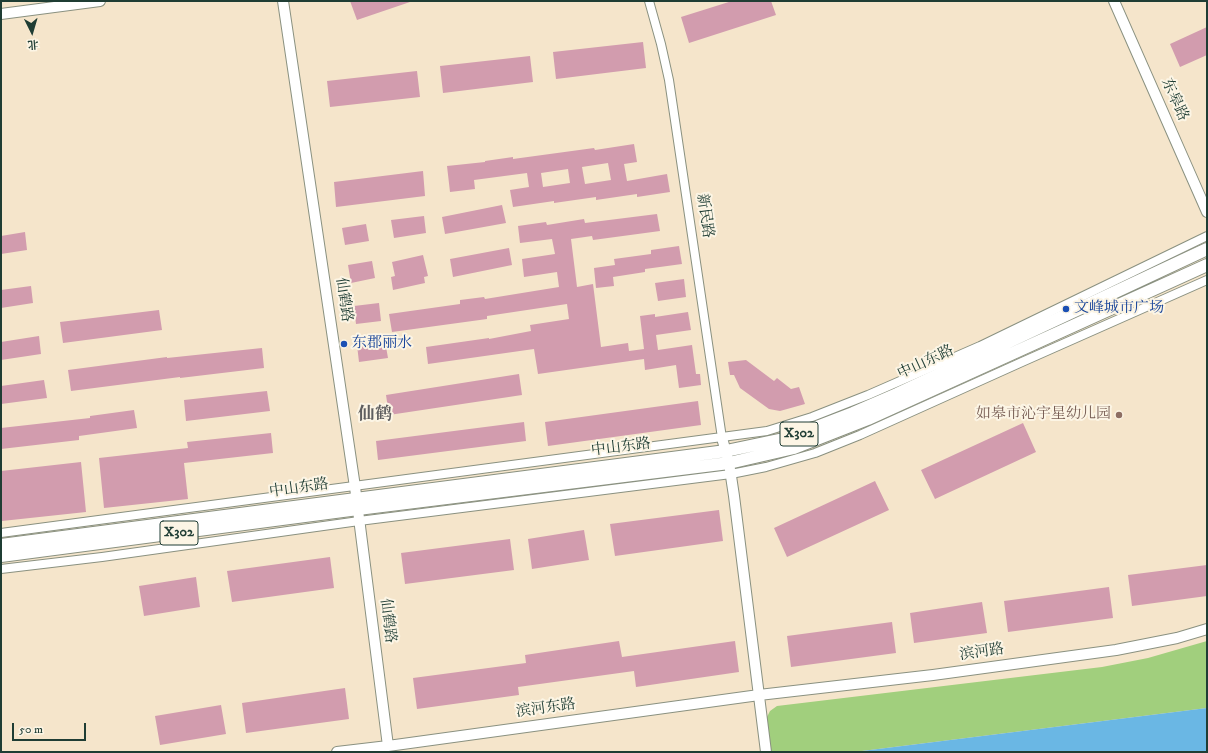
<!DOCTYPE html>
<meta charset="utf-8">
<style>
body{margin:0}
#map{position:relative;width:1208px;height:753px;overflow:hidden;background:#f5e5cb;font-family:"IM FELL DW Pica","Noto Serif SC",serif}
canvas{display:block}
.frame{position:absolute;inset:0;border:2px solid #1f3d34;pointer-events:none}
.north{position:absolute;left:12px;top:12px;width:40px;height:40px;-webkit-text-stroke:3px #fcf5e5;paint-order:stroke;rotate:175deg;font-size:11px;font-weight:700;line-height:16px;text-align:center;color:#1f3d34}
.north::after{content:'';display:block;margin:auto;width:14px;height:18px;background:#1f3d34;clip-path:polygon(50% 0,100% 100%,50% 72%,0 100%)}
.scale{position:absolute;left:12px;top:723px;width:74px;height:18px;box-sizing:border-box;border:2px solid #1f3d34;border-top:0;padding-left:5px;font-size:12px;line-height:14px;white-space:nowrap;color:#1f3d34;-webkit-text-stroke:3px #fcf5e5;paint-order:stroke}
</style>
<div id="map">
<canvas width="1208" height="753"></canvas>
<div class="frame"></div>
<div class="north">北</div>
<div class="scale">50 m</div>
</div>
<script>
const ctx = document.querySelector('canvas').getContext('2d');
ctx.lineJoin = 'round';
function fill(path, color) { ctx.fillStyle = color; ctx.fill(path, 'evenodd'); }
function trace(path, color, width, dash) { ctx.strokeStyle = color; ctx.lineWidth = width; ctx.lineCap = dash ? 'butt' : 'round'; ctx.setLineDash(dash || []); ctx.stroke(path); }
function drawText(font, color, halo, rows, align = 'center') {
  ctx.font = font + ' "IM FELL DW Pica","Noto Serif SC",serif'; ctx.lineWidth = 4; ctx.setLineDash([]); ctx.textBaseline = 'middle'; ctx.strokeStyle = halo; ctx.fillStyle = color; for (const [text, x, y, turn = 0] of rows) {
    ctx.save(); ctx.translate(x, y); ctx.rotate((+turn || 0) * Math.PI / 180); ctx.textAlign = isNaN(turn) ? turn : align; if (halo) ctx.strokeText(text, 0, 0); ctx.fillText(text, 0, 0); ctx.restore();
  }
}
fill(new Path2D(`
 M 1207,641 L 1207,708 L 854,752 L 770,752 L 766,719 L 770,711 L 777,706 L 1102,667 L 1148,658 Z`), '#a1cf7d');
fill(new Path2D(`
 M 1207,708 L 1207,752 L 854,752 Z`), '#6ab7e4');
fill(new Path2D(`
 M 350,1 L 409,1 L 410,2 L 357,20 Z
 M 732,1 L 771,1 L 776,15 L 689,43 L 681,17 Z
 M 1207,27 L 1207,55 L 1180,67 L 1170,44 Z
 M 643,42 L 646,68 L 556,79 L 553,52 Z
 M 530,56 L 533,82 L 443,93 L 440,66 Z
 M 417,71 L 420,97 L 330,107 L 327,81 Z
 M 634,144 L 637,162 L 624,164 L 627,181 L 667,174 L 670,192 L 637,197 L 637,194 L 596,200 L 596,197 L 554,203 L 554,201 L 513,207 L 510,190 L 529,187 L 527,173 L 474,180 L 475,189 L 450,192 L 447,166 L 485,162 L 485,161 L 513,157 L 513,159 L 594,148 L 595,150 ZM 608,163 L 611,180 L 585,184 L 582,167 ZM 568,169 L 570,183 L 543,187 L 541,173 Z
 M 423,171 L 425,196 L 336,207 L 334,182 Z
 M 502,205 L 506,223 L 445,234 L 442,217 Z
 M 657,214 L 660,231 L 593,240 L 592,236 L 571,239 L 577,287 L 593,284 L 601,347 L 628,343 L 629,351 L 644,349 L 640,316 L 655,314 L 655,317 L 688,312 L 691,330 L 656,335 L 658,350 L 692,345 L 696,374 L 700,374 L 701,385 L 679,388 L 676,365 L 645,370 L 644,359 L 538,374 L 534,349 L 428,364 L 426,347 L 489,338 L 489,339 L 531,331 L 530,325 L 569,319 L 567,304 L 487,316 L 487,319 L 392,332 L 389,314 L 460,304 L 460,300 L 484,297 L 485,299 L 559,287 L 557,272 L 524,277 L 522,259 L 555,254 L 552,239 L 520,243 L 518,226 L 546,222 L 547,225 L 584,219 L 585,223 Z
 M 424,216 L 426,233 L 394,238 L 391,220 Z
 M 366,224 L 369,241 L 345,245 L 342,228 Z
 M 25,232 L 27,250 L 1,254 L 1,236 Z
 M 679,246 L 682,264 L 645,269 L 645,272 L 613,277 L 614,286 L 596,288 L 594,268 L 615,265 L 614,259 L 651,254 L 651,250 Z
 M 509,248 L 512,265 L 453,277 L 450,259 Z
 M 423,255 L 428,276 L 424,277 L 425,283 L 393,290 L 391,277 L 395,276 L 392,262 Z
 M 372,261 L 375,278 L 351,283 L 348,265 Z
 M 684,279 L 686,297 L 658,301 L 655,283 Z
 M 31,286 L 33,303 L 1,308 L 1,290 Z
 M 379,303 L 381,321 L 356,324 L 354,306 Z
 M 159,310 L 162,330 L 63,343 L 60,322 Z
 M 39,336 L 41,354 L 1,360 L 1,342 Z
 M 385,341 L 388,358 L 359,362 L 357,345 Z
 M 262,348 L 264,368 L 180,378 L 180,377 L 71,391 L 68,370 L 167,357 L 167,358 Z
 M 746,360 L 774,381 L 777,378 L 791,389 L 799,387 L 805,404 L 780,411 L 769,409 L 740,388 L 734,375 L 730,375 L 728,362 Z
 M 519,374 L 522,395 L 389,415 L 386,395 Z
 M 44,380 L 47,398 L 1,404 L 1,386 Z
 M 267,391 L 270,411 L 186,421 L 184,400 Z
 M 698,401 L 701,425 L 548,446 L 545,422 Z
 M 134,410 L 137,428 L 79,436 L 79,440 L 1,449 L 1,428 L 90,418 L 90,416 Z
 M 524,422 L 526,441 L 378,460 L 376,441 Z
 M 1023,423 L 1036,452 L 935,499 L 921,470 Z
 M 271,433 L 273,453 L 184,463 L 188,499 L 104,508 L 99,458 L 188,448 L 187,442 Z
 M 81,462 L 86,512 L 2,521 L 1,471 Z
 M 875,481 L 889,510 L 787,557 L 774,528 Z
 M 719,510 L 723,541 L 615,556 L 610,524 Z
 M 584,530 L 589,560 L 532,569 L 528,539 Z
 M 510,539 L 514,570 L 405,584 L 401,553 Z
 M 330,557 L 334,588 L 232,602 L 227,571 Z
 M 1207,565 L 1207,596 L 1132,606 L 1128,575 Z
 M 196,577 L 200,607 L 144,616 L 139,586 Z
 M 1109,587 L 1113,618 L 1008,632 L 1004,601 Z
 M 982,602 L 987,633 L 914,643 L 910,613 Z
 M 892,622 L 896,653 L 791,667 L 787,636 Z
 M 619,641 L 622,657 L 735,641 L 739,672 L 636,687 L 634,671 L 518,687 L 519,695 L 417,709 L 413,678 L 526,663 L 525,655 Z
 M 345,688 L 349,719 L 246,733 L 242,703 Z
 M 221,705 L 226,734 L 160,745 L 155,716 Z`), '#d29cae');
const minor = new Path2D(`
 M 649,1 L 661,44 L 669,80 L 722,438
 M 1,533 L 767,431 L 812,417 L 868,395 L 980,346 L 1207,236
 M 1,569 L 102,557 L 359,521 L 731,474 L 766,467 L 815,453 L 860,435 L 1022,362 L 1207,280`);
const tertiary = new Path2D(`
 M 283,1 L 355,487 L 388,746
 M 1114,1 L 1207,212
 M 1,14 L 100,1
 M 722,438 L 729,463 L 734,496 L 766,752
 M 337,752 L 388,746 L 759,695 L 933,675 L 1116,650 L 1177,638 L 1207,629`);
const primary = new Path2D(`
 M 1,545 L 726,451 L 788,438 L 853,413 L 897,394 L 1207,249
 M 1,556 L 358,509 L 729,463 L 794,448 L 868,419 L 1207,265`);
trace(minor, '#8a9180', 10);
trace(tertiary, '#8a9180', 12);
trace(primary, '#8a9180', 14);
trace(minor, '#fff', 8);
trace(tertiary, '#fff', 10);
trace(primary, '#fff', 12);
for (const [x, y, r, color] of [
 [1066,309,4,"#1a4fb4"],
 [344,344,4,"#1a4fb4"],
 [1119,415,4,"#8d6e63"]
]) { const dot = new Path2D(); dot.arc(x, y, r, 0, 2 * Math.PI); ctx.fillStyle = color; ctx.fill(dot); trace(dot, '#fcf5e5', 1.5); }
for (const [x, y, w] of [
 [799,434,38],
 [179,533,38]
]) { const box = new Path2D(); box.roundRect(x - w / 2, y - 12, w, 24, 3); ctx.fillStyle = '#fcf5e5'; ctx.fill(box); trace(box, '#1f3d34', 1); }
drawText('bold 14px', '#1f3d34', null, [
 ["X302",799,434],
 ["X302",179,533]
]);
drawText('15px', '#1f3d34', '#fcf5e5', [
 ["东皋路",1174,100,66],
 ["新民路",704,216,82],
 ["仙鹤路",343,300,82],
 ["中山东路",926,363,-25],
 ["中山东路",621,448,-7],
 ["中山东路",299,489,-8],
 ["仙鹤路",387,621,83],
 ["滨河路",982,653,-8],
 ["滨河东路",546,709,-8]
]);
drawText('15px', '#164399', '#fcf5e5', [
 ["文峰城市广场",1074,309],
 ["东郡丽水",352,344]
], 'left');
drawText('15px', '#785e54', '#fcf5e5', [
 ["如皋市沁宇星幼儿园",1111,415]
], 'right');
drawText('bold 17px', '#5e5e5f', '#fcf5e5', [
 ["仙鹤",375,415]
]);
</script>
